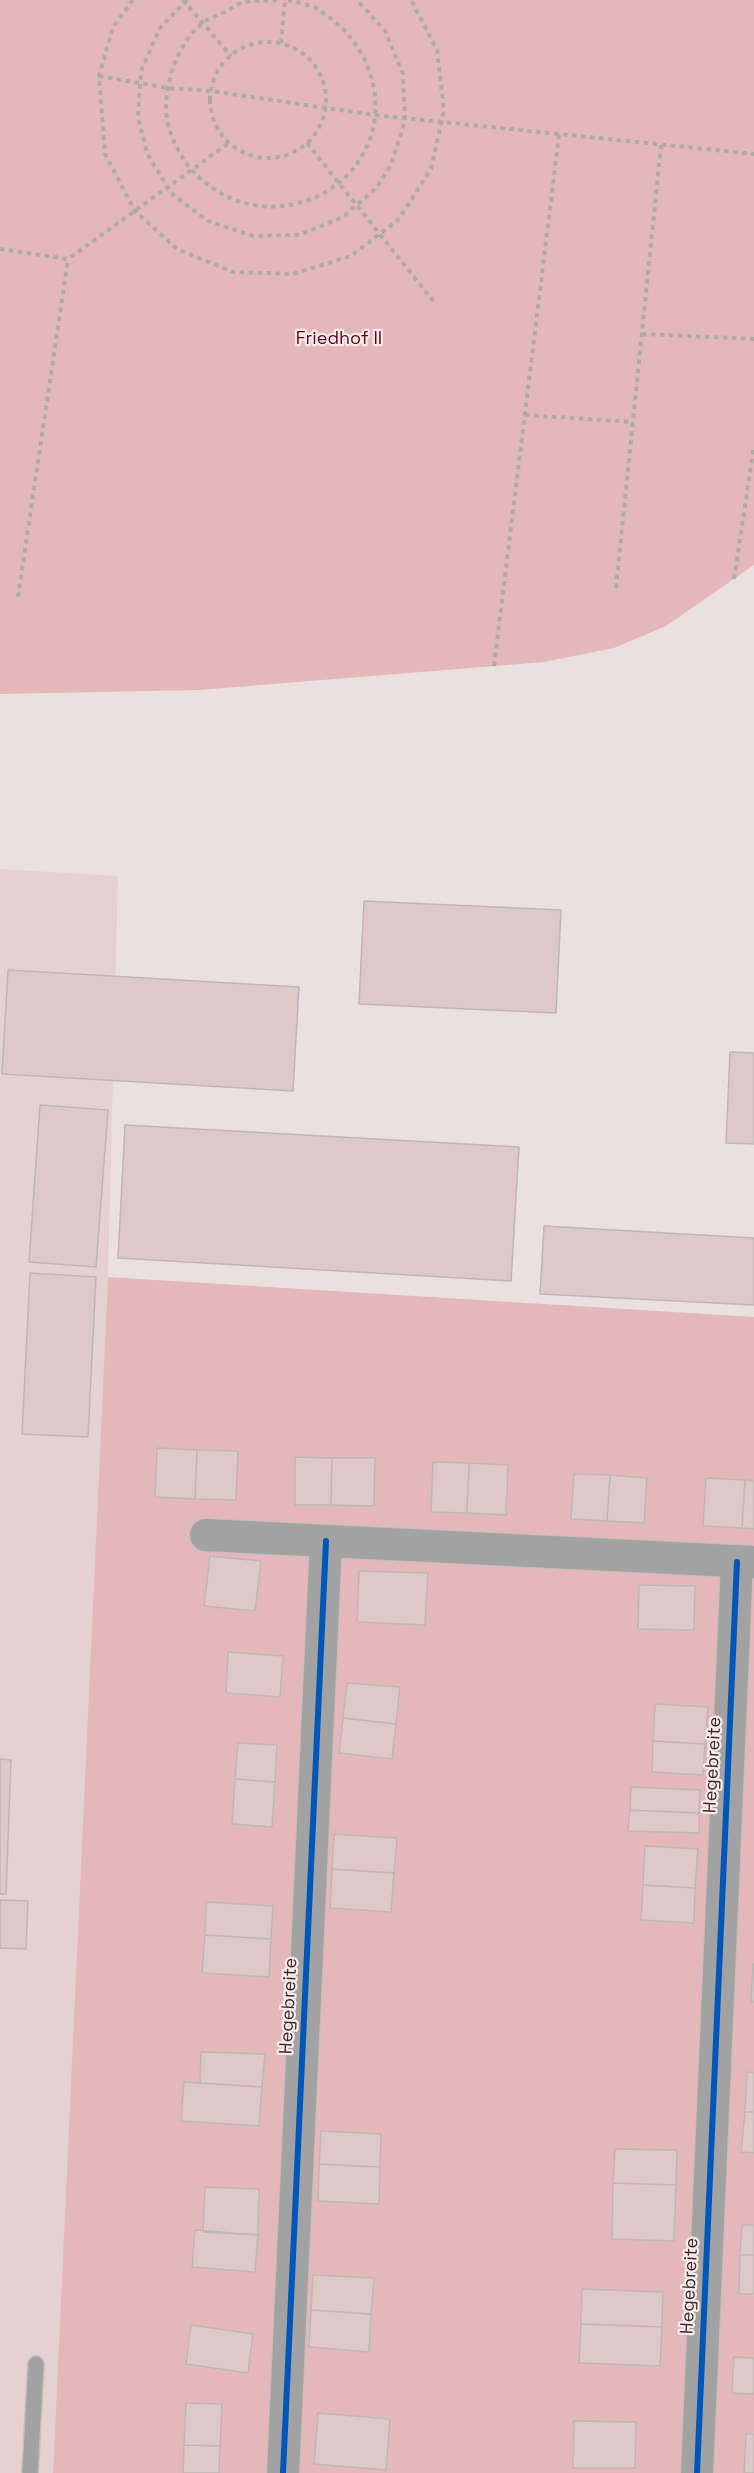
<!DOCTYPE html>
<style>
body{margin:0}
canvas{display:block;background:#ebe0e0}
</style>
<canvas width="754" height="2473"></canvas>
<script>
const ctx = document.querySelector('canvas').getContext('2d');
ctx.lineJoin = 'round';
function fill(path, color) { ctx.fillStyle = color; ctx.fill(path, 'evenodd'); }
function trace(path, color, width, dash) { ctx.strokeStyle = color; ctx.lineWidth = width; ctx.lineCap = dash ? 'butt' : 'round'; ctx.setLineDash(dash || []); ctx.stroke(path); }
function drawText(font, color, halo, rows, align = 'center') {
  ctx.font = font + ' "Space Grotesk",sans-serif'; ctx.lineWidth = 4.5; ctx.setLineDash([]); ctx.textBaseline = 'middle'; ctx.strokeStyle = halo; ctx.fillStyle = color; for (const [text, x, y, turn = 0] of rows) {
    ctx.save(); ctx.translate(x, y); ctx.rotate((+turn || 0) * Math.PI / 180); ctx.textAlign = isNaN(turn) ? turn : align; if (halo) ctx.strokeText(text, 0, 0); ctx.fillText(text, 0, 0); ctx.restore();
  }
}
fill(new Path2D(`
 M 0,869 L 118,876 L 108,1277 L 53,2473 L 0,2473 Z`), '#e5d1d1');
fill(new Path2D(`
 M 0,0 L 754,0 L 754,565 L 666,626 L 614,648 L 544,662 L 200,690 L 0,694 Z
 M 108,1277 L 754,1317 L 754,2473 L 53,2473 Z`), '#e4b8ba');
const building = new Path2D(`
 M 364,901 L 561,910 L 556,1013 L 359,1004 Z
 M 8,970 L 299,987 L 293,1091 L 2,1074 Z
 M 730,1052 L 754,1053 L 754,1144 L 726,1143 Z
 M 40,1105 L 108,1110 L 96,1267 L 29,1262 Z
 M 125,1125 L 519,1147 L 511,1281 L 118,1258 Z
 M 544,1226 L 754,1238 L 754,1305 L 540,1294 Z
 M 30,1273 L 96,1277 L 88,1437 L 22,1434 Z
 M 157,1448 L 197,1450 L 195,1499 L 155,1497 Z
 M 197,1450 L 238,1451 L 236,1500 L 195,1499 Z
 M 295,1457 L 332,1458 L 331,1505 L 295,1505 Z
 M 332,1458 L 375,1458 L 374,1506 L 331,1505 Z
 M 433,1462 L 469,1463 L 467,1513 L 431,1512 Z
 M 469,1463 L 508,1465 L 506,1515 L 467,1513 Z
 M 574,1474 L 610,1475 L 607,1521 L 571,1519 Z
 M 610,1475 L 647,1478 L 644,1523 L 607,1521 Z
 M 706,1478 L 745,1480 L 742,1528 L 703,1526 Z
 M 745,1480 L 754,1481 L 754,1529 L 742,1528 Z
 M 210,1556 L 261,1561 L 255,1611 L 204,1606 Z
 M 359,1571 L 428,1573 L 425,1625 L 357,1622 Z
 M 639,1585 L 695,1586 L 694,1630 L 638,1629 Z
 M 228,1652 L 283,1656 L 280,1697 L 226,1693 Z
 M 347,1683 L 400,1687 L 396,1724 L 343,1718 Z
 M 655,1704 L 708,1707 L 705,1744 L 653,1741 Z
 M 343,1718 L 396,1724 L 392,1759 L 339,1753 Z
 M 653,1741 L 705,1744 L 703,1775 L 652,1772 Z
 M 238,1743 L 277,1745 L 275,1782 L 235,1779 Z
 M 0,1759 L 11,1760 L 6,1894 L 0,1894 Z
 M 235,1779 L 275,1782 L 272,1827 L 232,1824 Z
 M 631,1787 L 700,1790 L 699,1813 L 630,1810 Z
 M 630,1810 L 699,1813 L 699,1833 L 628,1831 Z
 M 334,1834 L 397,1838 L 394,1873 L 332,1869 Z
 M 645,1846 L 698,1849 L 695,1888 L 643,1885 Z
 M 332,1869 L 394,1873 L 391,1912 L 330,1908 Z
 M 643,1885 L 695,1888 L 694,1923 L 641,1920 Z
 M 0,1900 L 28,1901 L 26,1949 L 0,1948 Z
 M 206,1902 L 273,1906 L 271,1939 L 205,1935 Z
 M 205,1935 L 271,1939 L 269,1977 L 202,1973 Z
 M 753,1964 L 754,1964 L 754,2002 L 751,2002 Z
 M 201,2052 L 265,2054 L 262,2087 L 200,2083 Z
 M 747,2072 L 754,2073 L 754,2112 L 745,2112 Z
 M 184,2082 L 262,2087 L 259,2126 L 181,2121 Z
 M 745,2112 L 754,2112 L 754,2153 L 741,2152 Z
 M 321,2131 L 381,2134 L 380,2167 L 319,2164 Z
 M 615,2149 L 677,2150 L 676,2185 L 613,2183 Z
 M 319,2164 L 380,2167 L 379,2204 L 318,2201 Z
 M 613,2183 L 676,2185 L 674,2241 L 612,2239 Z
 M 205,2187 L 259,2189 L 258,2235 L 203,2232 Z
 M 742,2225 L 754,2225 L 754,2255 L 740,2255 Z
 M 195,2230 L 258,2235 L 255,2272 L 192,2267 Z
 M 740,2255 L 754,2255 L 754,2294 L 739,2294 Z
 M 313,2275 L 374,2278 L 371,2314 L 311,2310 Z
 M 582,2289 L 663,2292 L 662,2327 L 581,2324 Z
 M 311,2310 L 371,2314 L 369,2352 L 309,2347 Z
 M 581,2324 L 662,2327 L 660,2366 L 579,2363 Z
 M 191,2325 L 253,2334 L 248,2373 L 186,2364 Z
 M 734,2357 L 754,2358 L 754,2394 L 732,2393 Z
 M 186,2403 L 222,2404 L 220,2446 L 184,2445 Z
 M 318,2413 L 390,2419 L 386,2470 L 314,2464 Z
 M 574,2421 L 636,2422 L 635,2468 L 573,2468 Z
 M 746,2434 L 754,2434 L 754,2473 L 744,2473 Z
 M 184,2445 L 220,2446 L 219,2473 L 183,2473 Z`);
fill(building, '#dec8c8');
trace(building, '#beb6b6', 1.5);
const lane = new Path2D(`
 M 30,2473 L 36,2364`);
const street = new Path2D(`
 M 206,1535 L 754,1562
 M 283,2473 L 326,1541
 M 697,2473 L 737,1562`);
trace(lane, '#c5bdbd', 18);
trace(street, '#c5bdbd', 34);
trace(new Path2D(`
 M 133,0 L 113,27 L 99,76 L 105,154 L 135,211 L 177,249 L 233,272 L 293,274 L 351,256 L 398,220 L 431,169 L 444,110 L 437,50 L 411,0
 M 183,0 L 231,56
 M 187,0 L 160,28 L 141,71 L 138,117 L 147,153 L 171,193 L 208,221 L 253,236 L 299,235 L 343,217 L 377,187 L 391,165 L 405,121 L 403,74 L 385,31 L 357,0
 M 277,0 C 267,1 255,0 245,2 C 238,3 231,9 225,12 C 218,15 210,18 204,22 C 177,42 160,92 168,124 C 176,155 195,179 222,194 C 270,221 336,203 363,154 C 390,106 371,48 329,17 C 324,14 319,9 314,7 C 306,4 296,2 288,0
 M210 100a58 58 0 1 1 116 0a58 58 0 1 1-116 0Z
 M 281,43 L 285,0
 M 99,76 L 167,88 L 211,91 L 374,115 L 754,154
 M 307,143 L 434,302
 M 0,249 L 68,259 L 229,143
 M 642,334 L 754,339
 M 525,415 L 633,422
 M 734,579 L 754,446
 M 616,588 L 661,145
 M 18,597 L 68,259
 M 494,666 L 559,135`), '#aea9a9', 4, [4.5, 4.5]);
trace(lane, '#a3a2a3', 15);
trace(street, '#a3a2a3', 32);
trace(new Path2D(`
 M 283,2473 L 326,1541
 M 697,2473 L 737,1562`), '#0057b8', 6);
drawText('18px', '#580618', '#fceaea', [
 ["Friedhof II",339,339]
]);
drawText('18px', '#332c2c', '#fceaea', [
 ["Hegebreite",713,1765,-87],
 ["Hegebreite",289,2006,-87],
 ["Hegebreite",690,2286,-87]
]);
</script>
